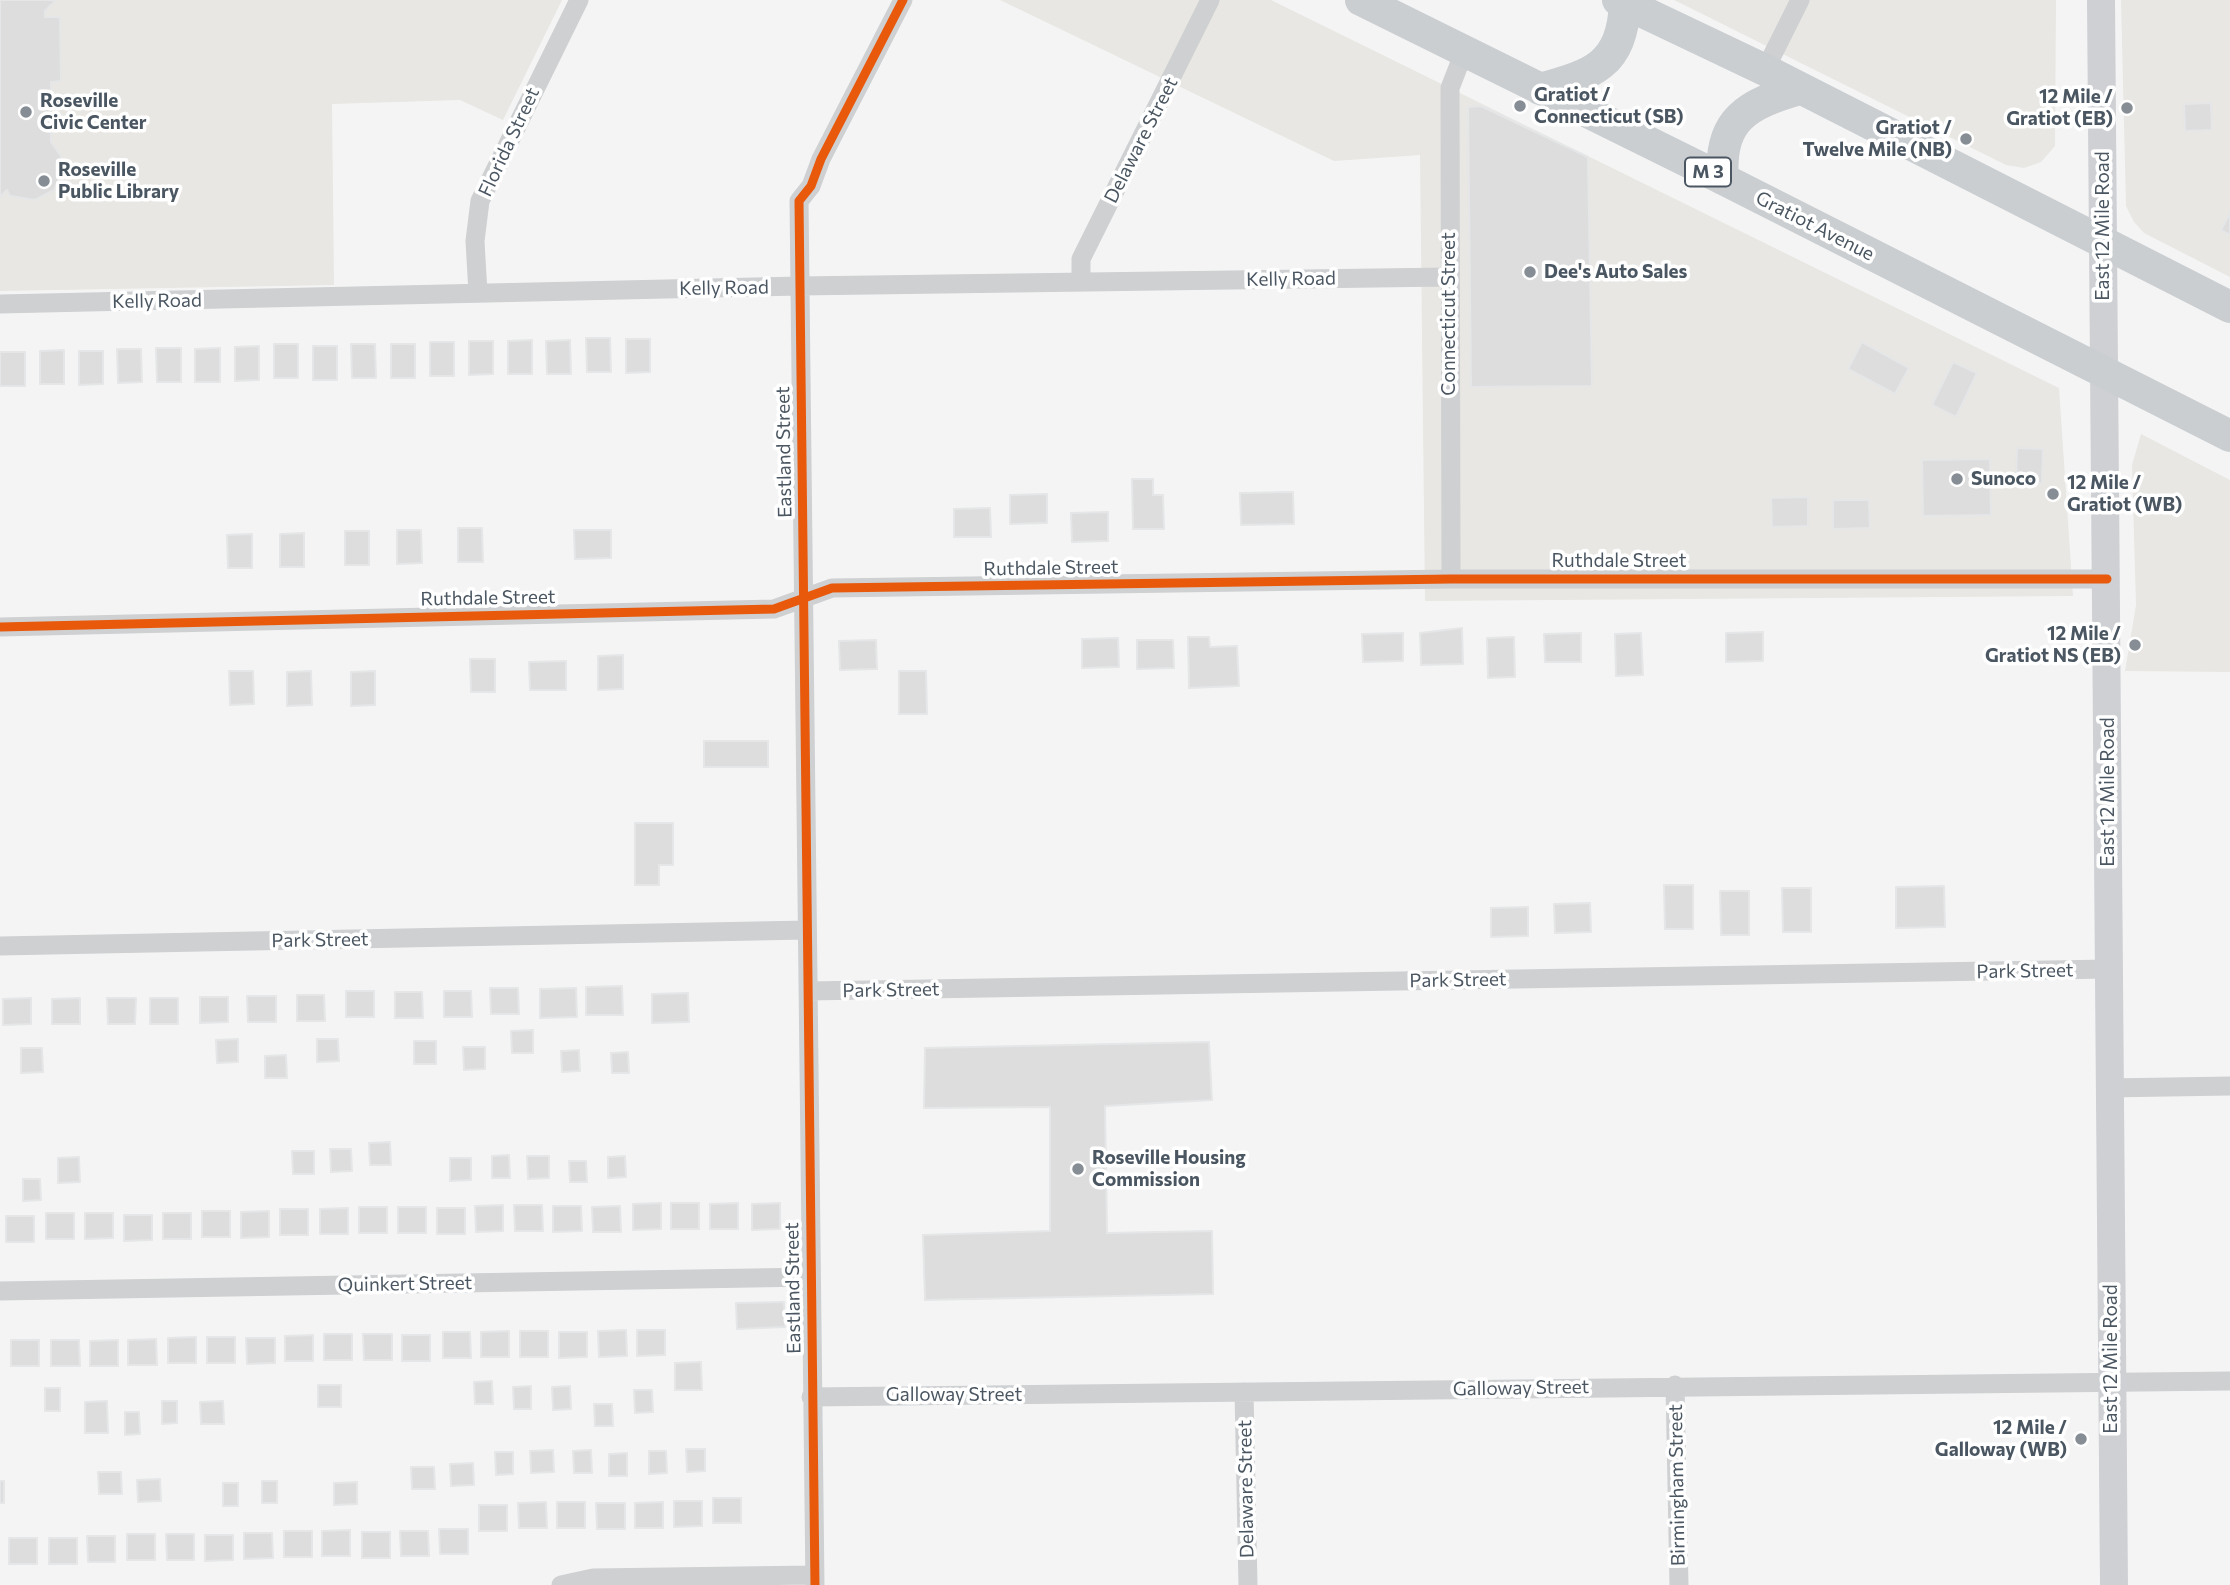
<!DOCTYPE html>
<style>
body{margin:0}
canvas{display:block;background:#f4f4f4}
</style>
<canvas width="2230" height="1585"></canvas>
<script>
const ctx = document.querySelector('canvas').getContext('2d');
ctx.lineJoin = 'round';
function fill(path, color) { ctx.fillStyle = color; ctx.fill(path, 'evenodd'); }
function trace(path, color, width, dash) { ctx.strokeStyle = color; ctx.lineWidth = width; ctx.lineCap = dash ? 'butt' : 'round'; ctx.setLineDash(dash || []); ctx.stroke(path); }
function drawText(font, color, halo, rows, align = 'center') {
  ctx.font = font + ' Commissioner,sans-serif'; ctx.lineWidth = 7; ctx.setLineDash([]); ctx.textBaseline = 'middle'; ctx.strokeStyle = halo; ctx.fillStyle = color; for (const [text, x, y, turn = 0] of rows) {
    ctx.save(); ctx.translate(x, y); ctx.rotate((+turn || 0) * Math.PI / 180); ctx.textAlign = isNaN(turn) ? turn : align; if (halo) ctx.strokeText(text, 0, 0); ctx.fillText(text, 0, 0); ctx.restore();
  }
}
fill(new Path2D(`
 M 0,0 L 562,0 L 503,120 L 460,100 L 332,104 L 334,285 L 0,291 Z
 M 1000,0 L 1271,0 L 2059,388 L 2073,596 L 1425,601 L 1420,155 L 1334,161 Z
 M 1674,0 L 2056,0 L 2055,146 L 2041,162 L 2024,168 L 2006,165 Z
 M 2121,0 L 2230,0 L 2230,277 L 2144,233 L 2134,222 L 2126,206 Z
 M 2141,434 L 2230,480 L 2230,672 L 2125,671 L 2136,605 L 2132,465 Z`), '#e8e7e3');
const building = new Path2D(`
 M 0,0 L 56,0 L 45,11 L 45,17 L 60,17 L 61,81 L 51,82 L 51,142 L 61,156 L 62,173 L 54,190 L 35,200 L 10,196 L 7,190 L 0,197 Z
 M 2211,103 L 2212,130 L 2185,131 L 2184,104 Z
 M 1481,106 L 1588,157 L 1592,386 L 1471,387 L 1468,107 Z
 M 2230,213 L 2230,235 L 2221,230 Z
 M 586,338 L 610,338 L 611,372 L 587,372 Z
 M 626,339 L 650,339 L 650,372 L 626,373 Z
 M 532,340 L 532,374 L 508,374 L 508,341 Z
 M 570,340 L 571,374 L 547,374 L 546,341 Z
 M 469,341 L 493,341 L 493,374 L 469,375 Z
 M 430,342 L 454,342 L 454,376 L 430,376 Z
 M 1862,342 L 1909,368 L 1895,394 L 1848,369 Z
 M 274,344 L 298,344 L 298,378 L 274,378 Z
 M 351,344 L 375,344 L 376,378 L 352,378 Z
 M 391,344 L 415,344 L 415,378 L 391,378 Z
 M 259,346 L 259,380 L 235,381 L 235,347 Z
 M 313,346 L 337,346 L 337,380 L 313,380 Z
 M 156,348 L 181,348 L 181,382 L 157,382 Z
 M 220,348 L 220,382 L 195,382 L 195,349 Z
 M 117,349 L 141,349 L 142,382 L 118,383 Z
 M 64,350 L 64,384 L 40,384 L 40,351 Z
 M 79,351 L 103,351 L 103,384 L 79,385 Z
 M 0,352 L 25,352 L 25,386 L 0,386 Z
 M 1953,362 L 1977,373 L 1956,417 L 1932,405 Z
 M 2017,448 L 2043,449 L 2042,483 L 2016,482 Z
 M 1990,459 L 1991,515 L 1923,516 L 1922,460 Z
 M 1132,479 L 1153,479 L 1153,495 L 1163,495 L 1164,529 L 1133,529 Z
 M 1293,492 L 1294,524 L 1241,525 L 1240,493 Z
 M 1047,494 L 1047,523 L 1010,524 L 1010,495 Z
 M 1808,497 L 1808,526 L 1772,527 L 1771,498 Z
 M 1833,500 L 1869,500 L 1870,528 L 1833,529 Z
 M 990,508 L 991,537 L 954,537 L 954,509 Z
 M 1108,512 L 1108,541 L 1072,542 L 1071,513 Z
 M 458,528 L 482,528 L 483,562 L 458,562 Z
 M 397,530 L 421,530 L 422,563 L 397,564 Z
 M 574,530 L 611,530 L 611,558 L 575,559 Z
 M 345,531 L 369,531 L 369,565 L 345,565 Z
 M 304,533 L 304,567 L 280,567 L 280,534 Z
 M 252,534 L 252,568 L 228,568 L 227,535 Z
 M 1462,628 L 1463,664 L 1421,665 L 1420,633 Z
 M 1763,632 L 1763,661 L 1726,662 L 1726,633 Z
 M 1403,633 L 1403,661 L 1363,662 L 1362,634 Z
 M 1581,633 L 1581,662 L 1545,662 L 1544,634 Z
 M 1641,633 L 1643,675 L 1616,676 L 1615,634 Z
 M 1188,637 L 1209,637 L 1210,647 L 1237,646 L 1239,686 L 1189,688 Z
 M 1514,637 L 1515,677 L 1488,678 L 1487,638 Z
 M 1118,638 L 1119,667 L 1082,668 L 1082,639 Z
 M 876,640 L 877,669 L 840,670 L 839,641 Z
 M 1137,640 L 1173,640 L 1174,668 L 1137,669 Z
 M 623,655 L 623,689 L 598,690 L 598,656 Z
 M 470,659 L 495,659 L 495,692 L 471,692 Z
 M 566,661 L 566,690 L 530,690 L 529,662 Z
 M 229,671 L 253,671 L 254,704 L 230,705 Z
 M 311,671 L 312,705 L 287,706 L 287,672 Z
 M 375,671 L 375,705 L 351,706 L 351,672 Z
 M 899,671 L 926,671 L 927,714 L 899,714 Z
 M 704,741 L 768,741 L 768,767 L 704,767 Z
 M 635,823 L 673,823 L 673,865 L 659,865 L 659,885 L 635,885 Z
 M 1664,885 L 1693,885 L 1693,929 L 1665,929 Z
 M 1944,886 L 1945,927 L 1896,928 L 1896,887 Z
 M 1782,888 L 1811,888 L 1811,932 L 1783,932 Z
 M 1720,891 L 1749,891 L 1749,935 L 1721,935 Z
 M 1590,903 L 1591,932 L 1555,933 L 1554,904 Z
 M 1528,907 L 1528,936 L 1491,937 L 1491,908 Z
 M 622,986 L 623,1015 L 586,1015 L 586,987 Z
 M 490,988 L 518,988 L 519,1014 L 491,1014 Z
 M 576,988 L 577,1017 L 540,1018 L 540,989 Z
 M 346,991 L 374,991 L 374,1017 L 346,1017 Z
 M 444,991 L 471,991 L 472,1017 L 444,1017 Z
 M 395,992 L 422,992 L 423,1018 L 395,1018 Z
 M 688,993 L 689,1022 L 652,1023 L 652,994 Z
 M 297,995 L 324,995 L 325,1021 L 297,1021 Z
 M 247,996 L 276,996 L 276,1022 L 248,1022 Z
 M 200,997 L 228,997 L 228,1022 L 200,1023 Z
 M 31,998 L 31,1024 L 3,1025 L 3,999 Z
 M 80,998 L 80,1024 L 52,1024 L 52,999 Z
 M 107,998 L 136,998 L 135,1024 L 108,1024 Z
 M 150,998 L 178,998 L 178,1024 L 150,1024 Z
 M 533,1030 L 533,1053 L 512,1053 L 511,1031 Z
 M 238,1039 L 238,1062 L 217,1063 L 216,1040 Z
 M 317,1039 L 338,1039 L 339,1061 L 317,1062 Z
 M 414,1041 L 436,1041 L 436,1064 L 414,1064 Z
 M 1209,1042 L 1212,1100 L 1105,1106 L 1107,1233 L 1212,1231 L 1213,1294 L 925,1300 L 923,1235 L 1050,1231 L 1050,1107 L 924,1108 L 925,1048 Z
 M 463,1047 L 485,1047 L 485,1069 L 464,1070 Z
 M 21,1048 L 42,1048 L 43,1072 L 21,1073 Z
 M 579,1050 L 580,1071 L 562,1072 L 561,1051 Z
 M 628,1052 L 629,1073 L 612,1073 L 611,1053 Z
 M 286,1055 L 287,1078 L 265,1078 L 265,1056 Z
 M 390,1142 L 391,1165 L 370,1165 L 369,1143 Z
 M 330,1149 L 351,1149 L 352,1171 L 331,1172 Z
 M 292,1151 L 314,1151 L 314,1174 L 293,1174 Z
 M 509,1155 L 510,1178 L 492,1178 L 492,1156 Z
 M 527,1156 L 549,1156 L 549,1178 L 528,1179 Z
 M 625,1156 L 626,1177 L 608,1178 L 608,1157 Z
 M 79,1157 L 80,1182 L 58,1183 L 58,1158 Z
 M 450,1158 L 471,1158 L 471,1180 L 450,1181 Z
 M 569,1161 L 586,1161 L 587,1182 L 570,1182 Z
 M 23,1179 L 40,1179 L 41,1200 L 23,1201 Z
 M 661,1203 L 661,1229 L 633,1230 L 633,1204 Z
 M 671,1203 L 699,1203 L 699,1229 L 671,1229 Z
 M 738,1203 L 738,1229 L 710,1229 L 710,1204 Z
 M 780,1203 L 780,1229 L 752,1230 L 752,1204 Z
 M 503,1205 L 503,1231 L 476,1232 L 475,1206 Z
 M 514,1205 L 542,1205 L 543,1231 L 515,1231 Z
 M 553,1206 L 581,1206 L 582,1231 L 553,1232 Z
 M 620,1206 L 621,1232 L 593,1232 L 592,1207 Z
 M 359,1207 L 387,1207 L 387,1233 L 359,1233 Z
 M 398,1207 L 426,1207 L 426,1233 L 398,1233 Z
 M 348,1208 L 348,1234 L 320,1234 L 320,1209 Z
 M 437,1208 L 465,1208 L 465,1234 L 437,1234 Z
 M 280,1209 L 308,1209 L 308,1235 L 280,1235 Z
 M 202,1211 L 230,1211 L 230,1237 L 202,1237 Z
 M 269,1211 L 269,1237 L 241,1238 L 241,1212 Z
 M 46,1213 L 74,1213 L 74,1239 L 46,1239 Z
 M 85,1213 L 113,1213 L 113,1238 L 85,1239 Z
 M 163,1213 L 191,1213 L 191,1239 L 163,1239 Z
 M 124,1215 L 152,1215 L 152,1240 L 124,1241 Z
 M 6,1216 L 34,1216 L 34,1242 L 6,1242 Z
 M 784,1302 L 785,1327 L 737,1329 L 736,1303 Z
 M 626,1330 L 627,1356 L 599,1357 L 598,1331 Z
 M 637,1330 L 665,1330 L 665,1355 L 637,1356 Z
 M 509,1331 L 509,1357 L 481,1357 L 481,1332 Z
 M 520,1331 L 548,1331 L 548,1357 L 520,1357 Z
 M 443,1332 L 470,1332 L 471,1358 L 443,1358 Z
 M 559,1332 L 587,1332 L 587,1357 L 559,1358 Z
 M 324,1334 L 352,1334 L 352,1360 L 324,1360 Z
 M 363,1334 L 392,1334 L 392,1360 L 364,1360 Z
 M 313,1335 L 313,1361 L 285,1361 L 285,1336 Z
 M 402,1335 L 430,1335 L 430,1361 L 402,1361 Z
 M 196,1337 L 196,1363 L 168,1363 L 168,1338 Z
 M 207,1337 L 235,1337 L 235,1363 L 207,1363 Z
 M 246,1338 L 275,1338 L 275,1363 L 247,1364 Z
 M 156,1339 L 157,1365 L 128,1365 L 128,1340 Z
 M 11,1340 L 39,1340 L 39,1366 L 11,1366 Z
 M 51,1340 L 79,1340 L 80,1366 L 51,1366 Z
 M 118,1340 L 118,1366 L 90,1366 L 90,1341 Z
 M 701,1362 L 702,1390 L 675,1390 L 675,1363 Z
 M 492,1381 L 493,1404 L 475,1404 L 474,1382 Z
 M 318,1385 L 341,1385 L 341,1407 L 318,1407 Z
 M 531,1386 L 531,1409 L 514,1409 L 513,1387 Z
 M 570,1386 L 571,1409 L 553,1410 L 552,1387 Z
 M 45,1388 L 60,1388 L 60,1411 L 45,1411 Z
 M 634,1390 L 652,1390 L 653,1412 L 635,1413 Z
 M 107,1401 L 108,1433 L 85,1433 L 85,1402 Z
 M 162,1401 L 177,1401 L 177,1423 L 162,1424 Z
 M 223,1401 L 224,1424 L 201,1424 L 200,1402 Z
 M 594,1404 L 612,1404 L 613,1426 L 595,1426 Z
 M 125,1412 L 139,1412 L 140,1434 L 125,1435 Z
 M 686,1449 L 705,1449 L 705,1471 L 687,1472 Z
 M 553,1450 L 554,1472 L 531,1473 L 530,1451 Z
 M 591,1450 L 592,1473 L 574,1473 L 573,1451 Z
 M 649,1451 L 666,1451 L 667,1473 L 649,1474 Z
 M 495,1452 L 513,1452 L 513,1474 L 496,1475 Z
 M 627,1453 L 627,1476 L 609,1476 L 609,1454 Z
 M 473,1463 L 474,1485 L 451,1486 L 450,1464 Z
 M 411,1467 L 434,1467 L 435,1489 L 412,1489 Z
 M 98,1472 L 121,1472 L 122,1494 L 99,1494 Z
 M 160,1479 L 161,1501 L 138,1502 L 137,1480 Z
 M 0,1481 L 4,1481 L 4,1503 L 0,1503 Z
 M 262,1481 L 277,1481 L 277,1503 L 262,1503 Z
 M 357,1482 L 357,1504 L 334,1505 L 334,1483 Z
 M 223,1483 L 238,1483 L 238,1506 L 223,1506 Z
 M 713,1498 L 741,1498 L 741,1523 L 713,1523 Z
 M 674,1501 L 702,1501 L 702,1526 L 674,1527 Z
 M 546,1502 L 547,1528 L 519,1528 L 518,1503 Z
 M 557,1502 L 585,1502 L 585,1528 L 557,1528 Z
 M 663,1502 L 663,1528 L 635,1528 L 635,1503 Z
 M 596,1503 L 625,1503 L 625,1529 L 597,1529 Z
 M 479,1505 L 507,1505 L 507,1531 L 479,1531 Z
 M 439,1529 L 468,1529 L 468,1554 L 440,1554 Z
 M 350,1530 L 350,1556 L 322,1556 L 322,1531 Z
 M 284,1531 L 312,1531 L 312,1557 L 284,1557 Z
 M 400,1531 L 428,1531 L 429,1556 L 401,1556 Z
 M 362,1532 L 390,1532 L 390,1558 L 362,1558 Z
 M 244,1533 L 272,1533 L 273,1558 L 244,1559 Z
 M 127,1534 L 155,1534 L 155,1560 L 127,1560 Z
 M 166,1534 L 194,1534 L 194,1560 L 167,1560 Z
 M 205,1535 L 233,1535 L 233,1560 L 205,1561 Z
 M 87,1536 L 115,1536 L 115,1562 L 88,1562 Z
 M 9,1538 L 37,1538 L 37,1564 L 9,1564 Z
 M 49,1538 L 77,1538 L 77,1564 L 49,1564 Z`);
fill(building, '#ddddde');
trace(building, '#e5e6e7', 2);
trace(new Path2D(`
 M 1765,70 L 1800,0
 M 1081,282 L 1081,259 L 1210,0
 M 478,293 L 475,241 L 480,201 L 579,0
 M 0,304 L 799,286 L 1448,277
 M 1451,579 L 1450,88 L 1464,52
 M 0,627 L 774,609 L 832,588 L 1451,579 L 2107,579
 M 0,946 L 807,930
 M 808,991 L 2108,969
 M 2108,1088 L 2230,1086
 M 0,1291 L 810,1277
 M 1675,1385 L 1679,1585
 M 1244,1392 L 1248,1585
 M 811,1397 L 2230,1381
 M 561,1585 L 593,1578 L 813,1575
 M 815,1585 L 799,201 L 811,186 L 821,159 L 903,0`), '#ced0d2', 19);
trace(new Path2D(`
 M 2101,0 L 2114,1585`), '#ced0d4', 28);
trace(new Path2D(`
 M 1361,0 L 1723,179 L 2230,436
 M 1618,0 L 1765,70 L 2230,307
 M 1540,89 C 1594,74 1622,65 1625,3
 M 1723,179 C 1718,119 1748,104 1800,89`), '#caced1', 32);
trace(new Path2D(`
 M 0,627 L 774,609 L 832,588 L 1451,579 L 2107,579
 M 815,1585 L 799,201 L 811,186 L 821,159 L 903,0`), '#e8590c', 9);
for (const [x, y, r, color] of [
 [1520,106,7,"#868d94"],
 [2127,108,7,"#868d94"],
 [26,112,7,"#868d94"],
 [1966,139,7,"#868d94"],
 [44,181,7,"#868d94"],
 [1530,272,7,"#868d94"],
 [1957,479,7,"#868d94"],
 [2053,494,7,"#868d94"],
 [2135,645,7,"#868d94"],
 [1078,1169,7,"#868d94"],
 [2081,1439,7,"#868d94"]
]) { const dot = new Path2D(); dot.arc(x, y, r, 0, 2 * Math.PI); ctx.fillStyle = color; ctx.fill(dot); trace(dot, '#fff', 2.5); }
for (const [x, y, w] of [
 [1708,172,46]
]) { const box = new Path2D(); box.roundRect(x - w / 2, y - 14.5, w, 29, 5); ctx.fillStyle = '#fff'; ctx.fill(box); trace(box, '#4a5661', 2); }
drawText('bold 18px', '#4a5661', null, [
 ["M 3",1708,172]
]);
drawText('bold 19px', '#4a5661', '#fff', [
 ["Gratiot /",1534,95],
 ["Connecticut (SB)",1534,117],
 ["12 Mile /",2113,97,"right"],
 ["Gratiot (EB)",2113,119,"right"],
 ["Roseville",40,101],
 ["Civic Center",40,123],
 ["Gratiot /",1952,128,"right"],
 ["Twelve Mile (NB)",1952,150,"right"],
 ["Roseville",58,170],
 ["Public Library",58,192],
 ["Dee's Auto Sales",1544,272],
 ["Sunoco",1971,479],
 ["12 Mile /",2067,483],
 ["Gratiot (WB)",2067,505],
 ["12 Mile /",2121,634,"right"],
 ["Gratiot NS (EB)",2121,656,"right"],
 ["Roseville Housing",1092,1158],
 ["Commission",1092,1180],
 ["12 Mile /",2067,1428,"right"],
 ["Galloway (WB)",2067,1450,"right"]
], 'left');
drawText('19px', '#4a5661', '#fff', [
 ["Delaware Street",1141,140,-63],
 ["Florida Street",509,142,-65],
 ["Gratiot Avenue",1815,226,27],
 ["East 12 Mile Road",2103,226,-90],
 ["Kelly Road",1291,279,-1],
 ["Kelly Road",724,288,-1],
 ["Kelly Road",157,301,-1],
 ["Connecticut Street",1449,314,-90],
 ["Eastland Street",784,452,-91],
 ["Ruthdale Street",1619,561],
 ["Ruthdale Street",1051,568,-1],
 ["Ruthdale Street",488,598,-1],
 ["East 12 Mile Road",2108,792,-90],
 ["Park Street",320,940,-1],
 ["Park Street",2025,971,-1],
 ["Park Street",1458,980,-1],
 ["Park Street",891,990,-1],
 ["Quinkert Street",405,1284,-1],
 ["Eastland Street",793,1288,-91],
 ["East 12 Mile Road",2111,1359,-90],
 ["Galloway Street",1521,1388,-1],
 ["Galloway Street",954,1395],
 ["Birmingham Street",1677,1485,-91],
 ["Delaware Street",1246,1489,-91]
]);
</script>
